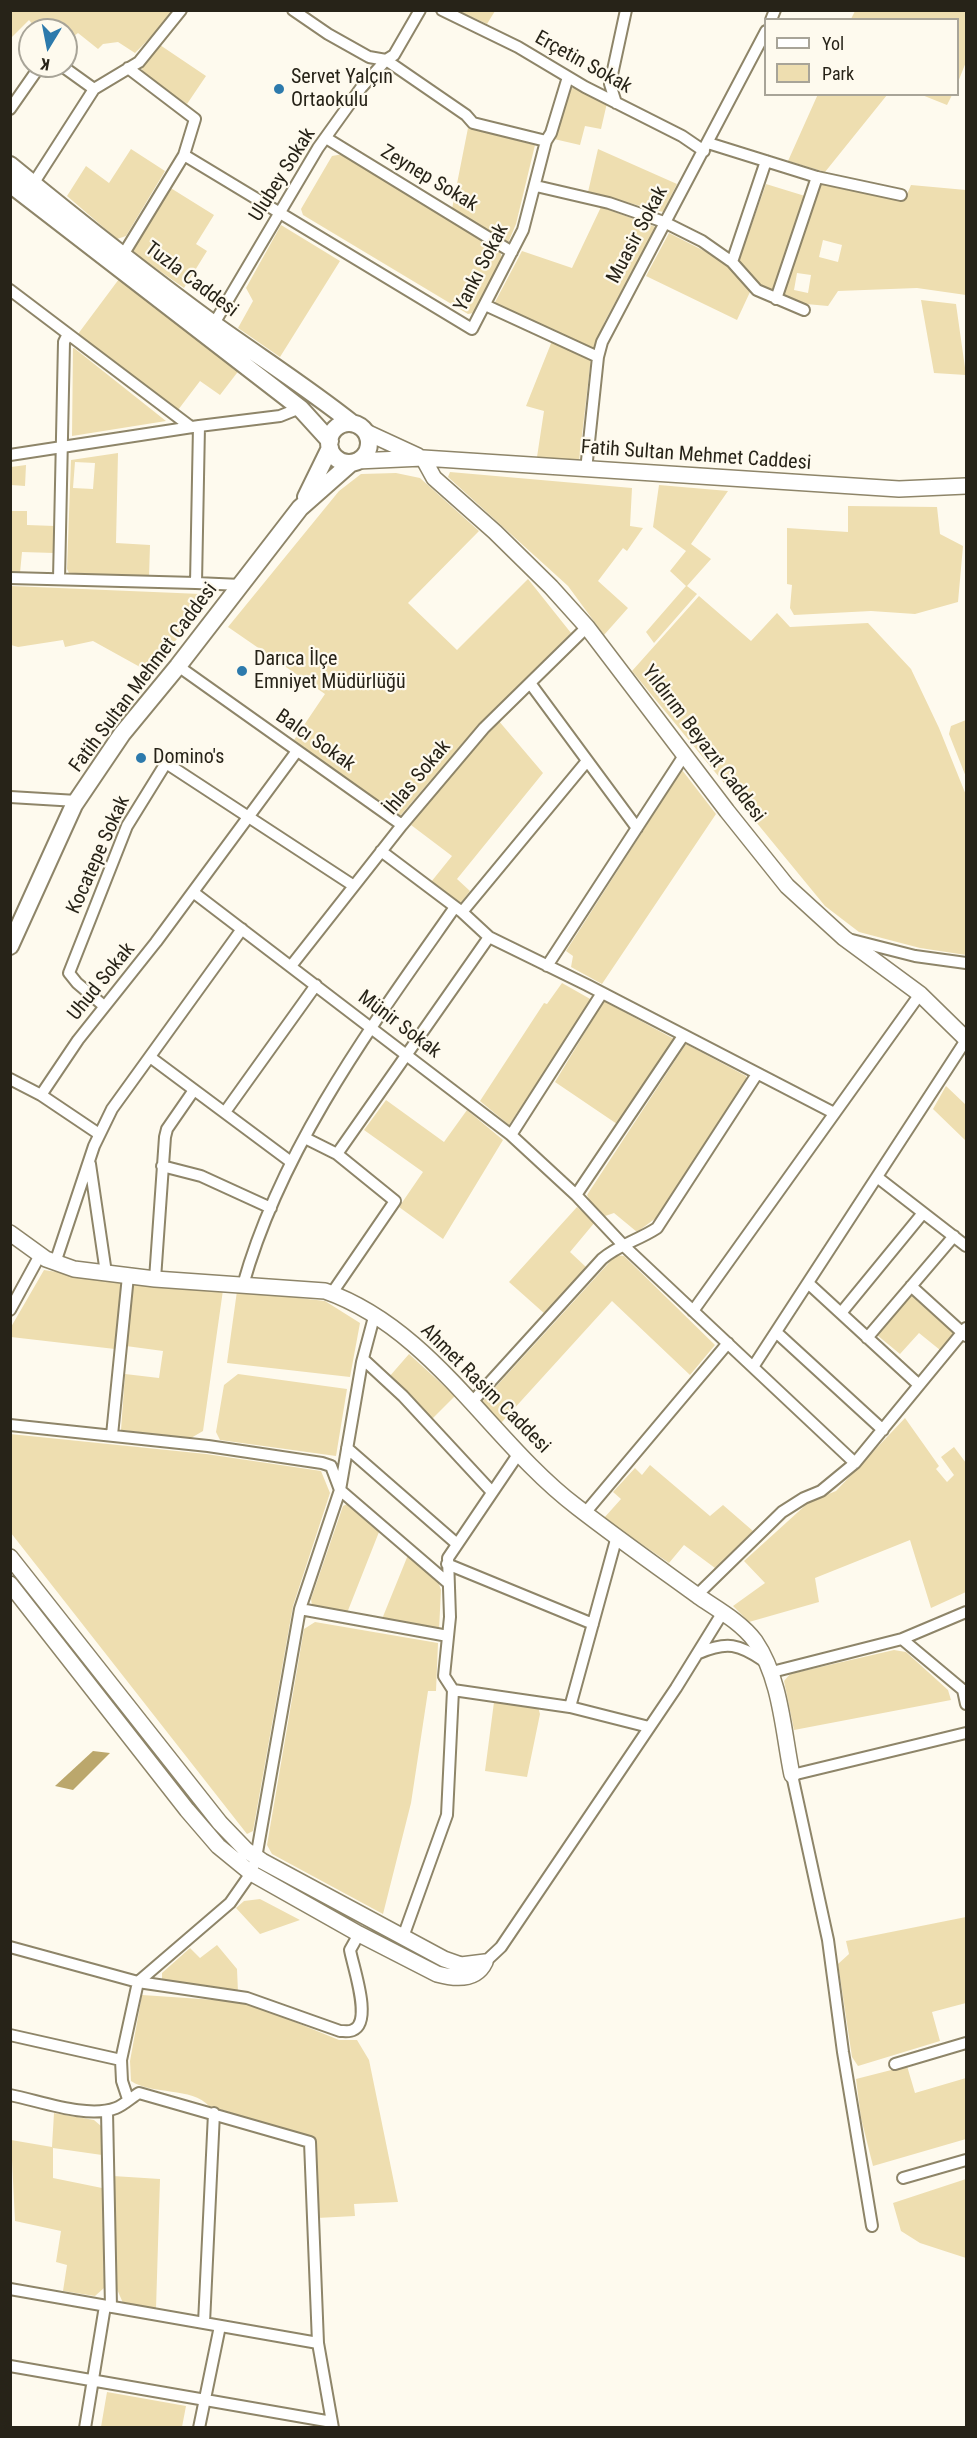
<!DOCTYPE html>
<meta charset="utf-8">
<style>
body{margin:0}
#map{position:relative;width:977px;height:2438px;overflow:hidden;background:#fefaee;font-family:"Roboto Condensed",sans-serif}
canvas{display:block}
.frame{position:absolute;inset:0;border:12px solid #272318;pointer-events:none}
.legend{position:absolute;left:764px;top:18px;width:195px;height:78px;box-sizing:border-box;background:#fefaee;border:2px solid #a8a498;margin:0;padding:8px 10px;list-style:none;font-size:18px;color:#272318}
.legend li{display:flex;align-items:center;gap:12px;height:30px}
.legend b{width:30px;border:2px solid #a8a498}
.north{position:absolute;left:18px;top:18px;width:60px;height:60px;box-sizing:border-box;background:#fefaee;border:2px solid #a8a498;border-radius:50%;rotate:190deg;font-size:16px;font-weight:700;line-height:24px;text-align:center;color:#272318}
.north::after{content:'';display:block;margin:auto;width:21px;height:27px;background:#2d7aac;clip-path:polygon(50% 0,100% 100%,50% 72%,0 100%)}
</style>
<div id="map">
<canvas width="977" height="2438"></canvas>
<div class="frame"></div>
<ul class="legend">
<li><b style="height:8px;background:#fff"></b>Yol</li>
<li><b style="height:16px;background:#eedeb0"></b>Park</li>
</ul>
<div class="north">K</div>
</div>
<script>
const ctx = document.querySelector('canvas').getContext('2d');
ctx.lineJoin = 'round';
function fill(path, color) { ctx.fillStyle = color; ctx.fill(path, 'evenodd'); }
function trace(path, color, width, dash) { ctx.strokeStyle = color; ctx.lineWidth = width; ctx.lineCap = dash ? 'butt' : 'round'; ctx.setLineDash(dash || []); ctx.stroke(path); }
function drawText(font, color, halo, rows, align = 'center') {
  ctx.font = font + ' "Roboto Condensed",sans-serif'; ctx.lineWidth = 4.5; ctx.setLineDash([]); ctx.textBaseline = 'middle'; ctx.strokeStyle = halo; ctx.fillStyle = color; for (const [text, x, y, turn = 0] of rows) {
    ctx.save(); ctx.translate(x, y); ctx.rotate((+turn || 0) * Math.PI / 180); ctx.textAlign = isNaN(turn) ? turn : align; if (halo) ctx.strokeText(text, 0, 0); ctx.fillText(text, 0, 0); ctx.restore();
  }
}
fill(new Path2D(`
 M 10,11 L 11,10 L 171,11 L 162,26 L 135,53 L 118,42 L 103,44 L 98,49 L 78,33 L 66,42 L 66,30 L 37,30 L 29,20 L 11,38 Z
 M 459,11 L 495,11 L 487,24 Z
 M 855,11 L 966,11 L 966,62 L 958,82 L 958,20 L 851,19 Z
 M 160,45 L 206,76 L 187,104 L 145,76 L 141,67 Z
 M 575,87 L 607,103 L 601,129 L 585,126 L 580,145 L 554,139 L 570,89 Z
 M 818,94 L 887,95 L 825,172 L 788,161 Z
 M 922,95 L 952,95 L 947,105 Z
 M 468,128 L 535,145 L 516,224 L 508,243 L 452,209 Z
 M 131,149 L 165,171 L 126,236 L 117,239 L 67,196 L 86,166 L 109,183 Z
 M 598,149 L 677,184 L 663,212 L 588,192 Z
 M 343,154 L 500,251 L 502,257 L 474,313 L 468,314 L 303,215 L 301,209 L 332,156 Z
 M 820,182 L 905,199 L 911,185 L 966,190 L 966,295 L 917,288 L 838,291 L 828,306 L 806,304 L 783,295 ZM 823,240 L 842,245 L 838,262 L 819,257 ZM 797,273 L 811,275 L 808,293 L 794,290 Z
 M 766,184 L 805,196 L 773,293 L 758,285 L 738,263 Z
 M 169,187 L 214,215 L 196,244 L 207,251 L 184,288 L 134,253 L 133,248 Z
 M 601,207 L 656,227 L 605,321 L 594,348 L 494,304 L 522,251 L 572,268 Z
 M 281,225 L 340,261 L 280,357 L 238,328 L 253,301 L 246,288 Z
 M 669,233 L 724,261 L 750,292 L 737,320 L 646,276 Z
 M 119,279 L 240,369 L 220,395 L 200,381 L 178,410 L 78,334 Z
 M 921,300 L 956,304 L 966,375 L 934,373 Z
 M 552,341 L 591,358 L 579,461 L 537,457 L 544,411 L 526,406 Z
 M 73,348 L 74,348 L 166,421 L 72,436 Z
 M 118,453 L 116,543 L 150,545 L 149,577 L 70,575 L 67,569 L 71,460 ZM 75,462 L 95,463 L 93,489 L 73,488 Z
 M 26,465 L 25,486 L 11,485 L 11,467 Z
 M 450,472 L 632,488 L 630,526 L 643,528 L 627,551 L 623,548 L 598,581 L 628,608 L 604,635 L 568,586 L 448,477 Z
 M 396,473 L 420,478 L 479,531 L 408,603 L 457,650 L 528,579 L 571,633 L 479,724 L 400,816 L 294,740 L 325,694 L 228,627 L 339,491 L 361,474 Z
 M 659,485 L 728,491 L 691,544 L 711,559 L 687,586 L 697,594 L 654,643 L 646,632 L 686,586 L 670,571 L 686,551 L 653,527 Z
 M 848,506 L 937,507 L 940,534 L 963,546 L 958,602 L 915,614 L 871,611 L 794,615 L 790,608 L 792,585 L 787,584 L 787,528 L 848,532 Z
 M 11,511 L 27,511 L 27,525 L 55,526 L 54,553 L 22,552 L 20,573 L 11,572 Z
 M 11,586 L 201,594 L 210,600 L 149,672 L 93,641 L 65,647 L 63,640 L 18,647 L 11,645 Z
 M 699,596 L 751,641 L 777,613 L 790,627 L 868,623 L 911,669 L 939,728 L 966,795 L 966,955 L 920,948 L 859,932 L 825,906 L 632,671 Z
 M 498,720 L 543,773 L 457,879 L 470,891 L 460,904 L 431,882 L 452,856 L 411,825 L 488,730 Z
 M 966,720 L 966,777 L 949,734 L 951,726 Z
 M 682,770 L 716,814 L 602,984 L 571,967 L 573,956 L 566,951 Z
 M 562,983 L 592,1000 L 509,1125 L 480,1101 L 544,1003 L 547,1004 Z
 M 604,1001 L 674,1039 L 617,1124 L 555,1082 Z
 M 686,1044 L 746,1076 L 746,1082 L 656,1218 L 637,1232 L 614,1213 L 605,1216 L 590,1201 L 587,1195 Z
 M 946,1086 L 966,1105 L 966,1141 L 933,1109 Z
 M 386,1100 L 444,1142 L 467,1110 L 503,1140 L 443,1239 L 399,1207 L 423,1172 L 364,1130 Z
 M 577,1207 L 595,1222 L 570,1252 L 587,1268 L 545,1314 L 509,1282 Z
 M 616,1255 L 624,1256 L 715,1345 L 690,1375 L 612,1301 L 501,1423 L 481,1403 Z
 M 44,1270 L 121,1282 L 115,1349 L 11,1337 L 11,1327 Z
 M 133,1283 L 223,1290 L 203,1431 L 191,1438 L 121,1430 L 125,1374 L 159,1378 L 163,1351 L 126,1346 Z
 M 237,1291 L 325,1301 L 360,1323 L 350,1377 L 227,1363 Z
 M 911,1295 L 955,1332 L 940,1350 L 919,1333 L 900,1354 L 877,1335 Z
 M 409,1354 L 455,1396 L 432,1419 L 389,1377 Z
 M 238,1374 L 347,1389 L 336,1456 L 220,1440 L 216,1432 L 224,1385 Z
 M 905,1418 L 939,1466 L 936,1469 L 947,1482 L 954,1475 L 941,1457 L 954,1447 L 966,1463 L 966,1592 L 931,1608 L 910,1540 L 815,1578 L 819,1602 L 749,1622 L 733,1606 L 765,1583 L 744,1561 L 809,1502 L 836,1491 Z
 M 10,1434 L 206,1454 L 321,1471 L 330,1493 L 293,1606 L 253,1831 L 247,1834 L 11,1533 Z
 M 650,1465 L 710,1516 L 723,1505 L 753,1531 L 715,1568 L 684,1545 L 669,1563 L 604,1518 L 621,1499 L 613,1492 L 635,1468 L 642,1475 Z
 M 347,1504 L 379,1532 L 347,1613 L 312,1606 L 311,1599 L 343,1506 Z
 M 408,1555 L 438,1581 L 441,1590 L 439,1630 L 382,1619 Z
 M 315,1622 L 438,1643 L 436,1691 L 428,1691 L 411,1803 L 383,1914 L 272,1854 L 267,1845 L 304,1629 Z
 M 894,1650 L 906,1652 L 948,1690 L 951,1700 L 794,1730 L 784,1681 L 790,1674 Z
 M 494,1702 L 538,1707 L 540,1714 L 527,1777 L 485,1771 Z
 M 260,1899 L 300,1920 L 260,1934 L 236,1908 L 244,1901 Z
 M 966,1917 L 966,2003 L 932,2012 L 940,2041 L 858,2066 L 852,2057 L 838,1964 L 849,1954 L 846,1941 Z
 M 217,1945 L 237,1969 L 238,1992 L 162,1982 L 162,1973 L 190,1948 L 200,1958 Z
 M 142,1995 L 246,2002 L 339,2040 L 357,2040 L 369,2060 L 398,2202 L 354,2204 L 355,2216 L 317,2218 L 312,2137 L 209,2106 C 192,2087 152,2095 131,2081 L 130,2061 Z
 M 907,2066 L 915,2093 L 966,2078 L 966,2139 L 873,2166 L 861,2118 L 856,2079 Z
 M 54,2113 L 94,2120 L 101,2126 L 102,2155 L 53,2148 L 53,2178 L 102,2188 L 104,2288 L 95,2296 L 63,2291 L 67,2265 L 56,2262 L 61,2231 L 15,2221 L 11,2140 L 52,2147 Z
 M 113,2176 L 160,2179 L 156,2309 L 123,2303 L 116,2287 Z
 M 966,2179 L 966,2258 L 920,2243 L 901,2231 L 893,2203 Z
 M 107,2392 L 186,2406 L 182,2427 L 101,2427 Z`), '#eedeb0');
fill(new Path2D(`
 M 93,1751 L 110,1753 L 73,1790 L 55,1786 Z`), '#bba76c');
const street = new Path2D(`
 M 293,10 L 328,34 L 369,57 L 386,60 L 466,115 L 473,123 L 546,141
 M 442,10 L 518,47 L 585,87 L 682,136 L 704,151
 M 771,20 L 775,10
 M 62,66 L 94,89
 M 616,103 L 610,84 L 626,10
 M 10,109 L 40,66
 M 326,138 L 512,252
 M 708,143 L 817,177 L 901,195
 M 184,155 L 472,329 L 523,230 L 546,141 L 551,133 L 568,77
 M 33,184 L 94,89 L 139,62 L 181,10
 M 536,186 L 609,203 L 664,222 L 702,241 L 732,262 L 757,290 L 804,310
 M 123,255 L 184,155 L 195,119 L 128,68
 M 732,262 L 766,161
 M 10,290 L 191,427
 M 776,299 L 817,177
 M 485,305 L 598,357
 M 212,327 L 318,148 L 361,88 L 386,60 L 394,55 L 420,10
 M 199,426 L 196,583 L 241,585
 M 10,455 L 199,426 L 280,416 L 300,408
 M 586,470 L 598,357 L 602,342 L 766,31
 M 10,578 L 196,583
 M 59,579 L 64,342 L 68,334
 M 178,666 L 402,825
 M 530,683 L 637,828
 M 10,797 L 77,801
 M 381,851 L 462,912 L 489,937 L 587,985 L 834,1113
 M 193,892 L 511,1135 L 576,1195
 M 462,912 L 587,761
 M 852,940 L 915,956 L 966,963
 M 291,966 L 402,825 L 484,728 L 587,627
 M 547,966 L 685,754
 M 104,1006 L 77,983 L 69,973 L 127,826 L 166,763 L 354,886
 M 683,1036 L 576,1195 L 624,1246 L 855,1463
 M 150,1057 L 291,1162
 M 10,1079 L 41,1095 L 99,1134
 M 41,1095 L 78,1040 L 156,942 L 297,751
 M 225,1112 L 316,985
 M 511,1135 L 602,993
 M 305,1138 L 337,1154 L 395,1201 L 332,1293
 M 337,1154 L 489,937
 M 90,1164 L 106,1273
 M 162,1166 L 201,1176 L 271,1208
 M 877,1177 L 966,1246
 M 55,1263 L 94,1146 L 112,1109 L 242,929
 M 155,1279 L 165,1137 L 167,1129 L 194,1090
 M 808,1283 L 919,1385
 M 243,1285 C 282,1146 373,1024 455,907
 M 911,1286 L 966,1336
 M 10,1310 L 40,1255
 M 693,1311 L 920,994
 M 841,1313 L 923,1213
 M 374,1317 L 362,1362 L 340,1490 L 300,1609 L 448,1636
 M 776,1332 L 883,1430
 M 867,1338 L 954,1236
 M 363,1359 L 403,1396 L 492,1492
 M 753,1367 L 966,1040
 M 472,1402 L 602,1259 C 618,1245 639,1240 657,1228 L 757,1074
 M 10,1425 L 208,1446 L 322,1463 L 331,1466 L 340,1490 L 447,1582
 M 112,1435 L 128,1276
 M 347,1448 L 457,1544
 M 585,1513 L 728,1343
 M 447,1564 L 593,1624
 M 697,1595 L 782,1512 L 804,1498 L 821,1491 L 855,1463 L 966,1328
 M 902,1639 L 963,1690 L 966,1704
 M 699,1653 C 727,1641 739,1644 764,1661
 M 772,1672 L 902,1639 L 966,1612
 M 453,1690 L 570,1707 L 649,1727
 M 570,1707 L 617,1536
 M 403,1937 L 447,1815 L 453,1690 L 444,1676 L 450,1617 L 448,1558 L 519,1453
 M 10,1947 L 138,1982 L 247,1998 L 340,2031 C 344,2031 350,2032 353,2030 C 373,2022 353,1967 350,1950 L 359,1934
 M 485,1962 L 501,1947 L 676,1688 L 723,1612
 M 10,2035 L 121,2060
 M 895,2064 L 966,2043
 M 10,2095 C 41,2101 87,2119 116,2108 C 124,2105 132,2097 139,2093 L 310,2142 L 318,2343 L 333,2428
 M 128,2099 L 122,2081 L 121,2060 L 138,1982 L 230,1903 L 251,1873 L 256,1858 L 300,1609
 M 107,2111 L 111,2307
 M 903,2178 L 966,2160
 M 872,2226 L 843,2052 L 828,1940 L 792,1775 L 966,1733
 M 10,2289 L 318,2343
 M 204,2323 L 214,2113
 M 10,2366 L 332,2422
 M 85,2428 L 105,2306
 M 199,2428 L 220,2326`);
const secondary = new Path2D(`
 M 366,432 L 418,456
 M 423,458 L 434,478 L 495,532 L 551,587 L 587,627 L 727,811 L 787,886 L 844,938 L 920,994 L 966,1039
 M 357,461 L 423,458 L 899,489 L 966,486
 M 10,1233 L 46,1259 L 74,1269 L 155,1279 L 325,1291 C 433,1329 490,1441 577,1507 C 617,1538 658,1567 698,1596 C 717,1609 741,1622 755,1641 C 781,1679 783,1731 792,1775
 M 10,1557 L 220,1823 L 246,1850 L 262,1861 L 444,1959 L 461,1965 L 485,1962
 M 10,1584 L 187,1810 L 218,1846 L 251,1873 L 359,1934 L 437,1974 C 455,1979 476,1981 485,1962`);
const primary = new Path2D(`
 M 10,165 C 77,220 145,274 215,325 C 261,358 308,388 352,423
 M 10,184 L 300,408 L 330,441
 M329 443a20 20 0 1 1 40 0a20 20 0 1 1-40 0Z
 M 306,497 L 330,448
 M 10,946 L 74,805 L 122,734 L 178,666 L 300,508 L 351,463`);
trace(street, '#8e8569', 14);
trace(secondary, '#8e8569', 18);
trace(primary, '#8e8569', 20);
trace(street, '#fff', 10);
trace(secondary, '#fff', 15);
trace(primary, '#fff', 16);
for (const [x, y, r, color] of [
 [279,89,6,"#2d7aac"],
 [242,671,6,"#2d7aac"],
 [141,758,6,"#2d7aac"]
]) { const dot = new Path2D(); dot.arc(x, y, r, 0, 2 * Math.PI); ctx.fillStyle = color; ctx.fill(dot); trace(dot, '#fefaee', 2); }
drawText('20px', '#272318', '#fefaee', [
 ["Erçetin Sokak",583,63,29],
 ["Ulubey Sokak",283,175,-58],
 ["Zeynep Sokak",429,179,31],
 ["Muasir Sokak",638,235,-62],
 ["Yankı Sokak",482,268,-63],
 ["Tuzla Caddesi",191,280,37],
 ["Fatih Sultan Mehmet Caddesi",696,456,4],
 ["Fatih Sultan Mehmet Caddesi",144,678,-53],
 ["Balcı Sokak",315,741,35],
 ["Yıldırım Beyazıt Caddesi",703,744,53],
 ["İhlas Sokak",418,778,-50],
 ["Kocatepe Sokak",99,855,-66],
 ["Uhud Sokak",102,982,-51],
 ["Münir Sokak",399,1025,37],
 ["Ahmet Rasim Caddesi",485,1389,45]
]);
drawText('20px', '#272318', '#fefaee', [
 ["Servet Yalçın",291,78],
 ["Ortaokulu",291,101],
 ["Darıca İlçe",254,660],
 ["Emniyet Müdürlüğü",254,683],
 ["Domino's",153,758]
], 'left');
</script>
